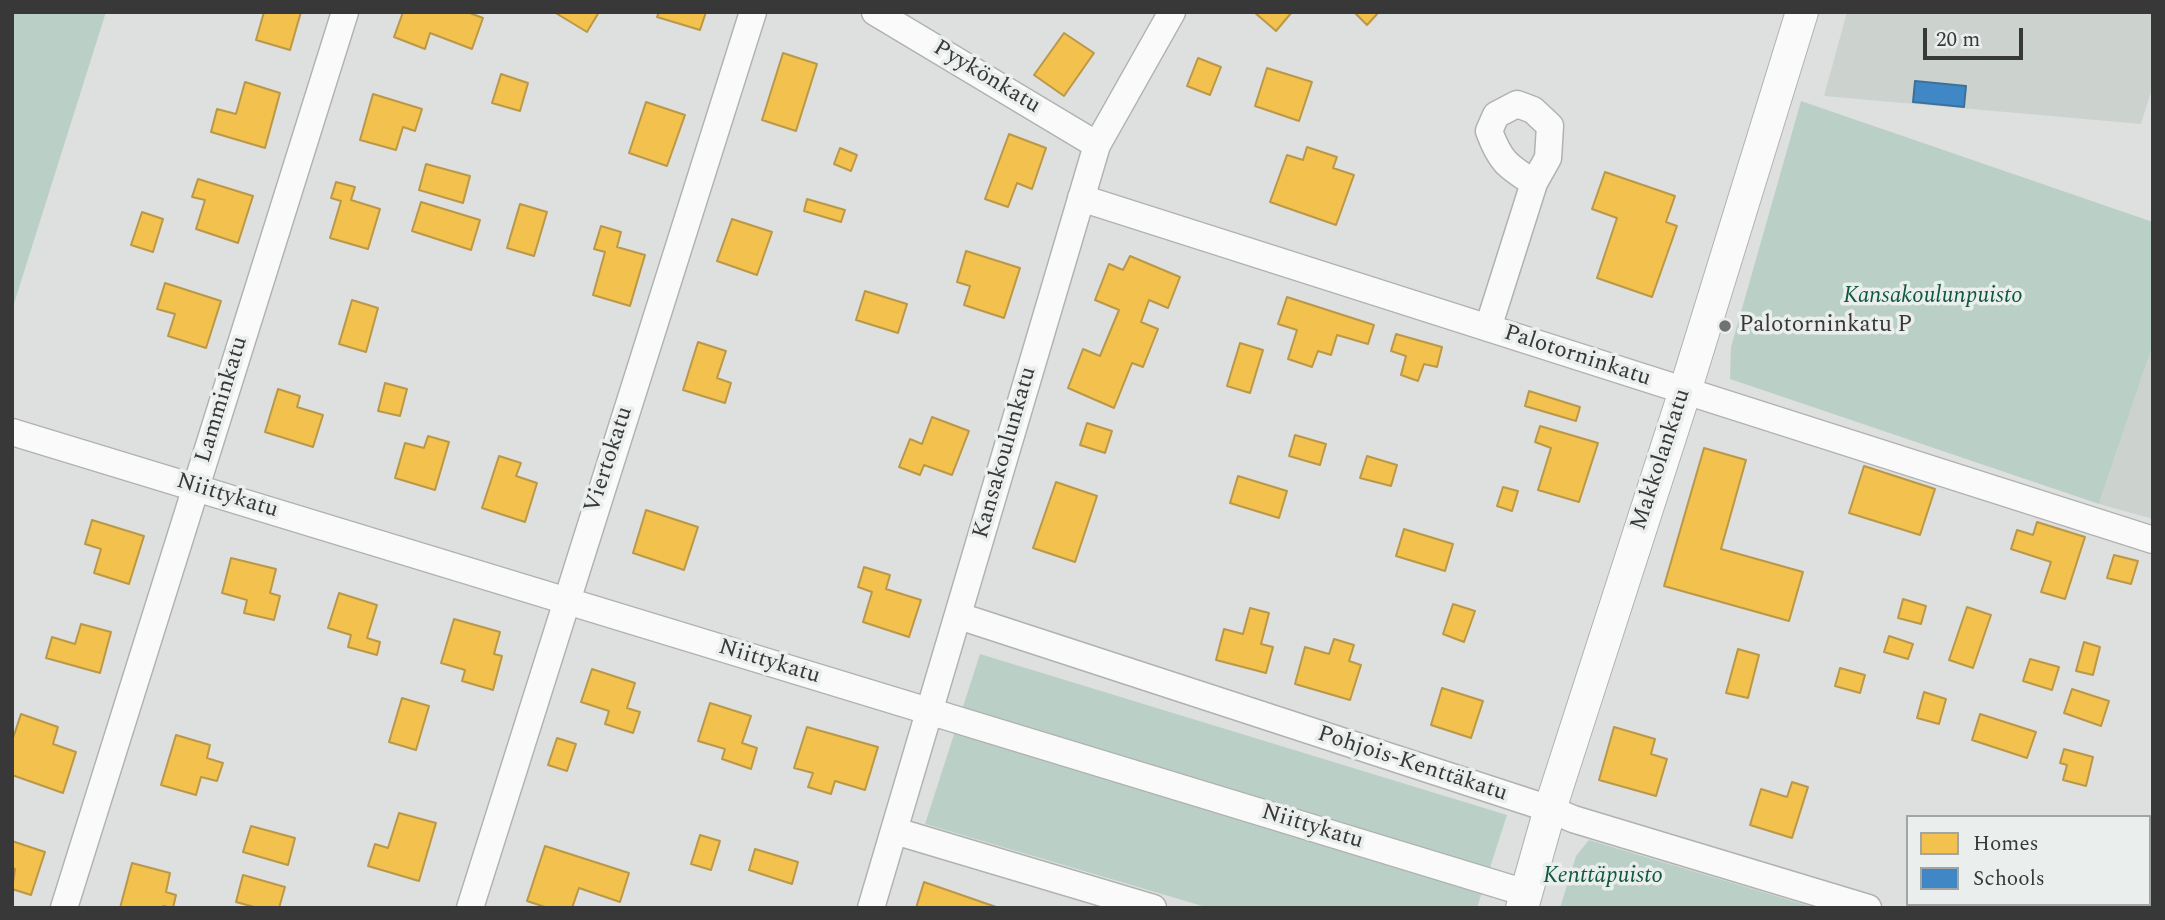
<!DOCTYPE html>
<meta charset="utf-8">
<style>
body{margin:0}
#map{position:relative;width:2165px;height:920px;overflow:hidden;background:#dee0df;font-family:Spectral,serif}
canvas{display:block}
.frame{position:absolute;inset:0;border:14px solid #373837;pointer-events:none}
.legend{position:absolute;left:1906px;top:815px;width:245px;height:91px;box-sizing:border-box;background:#eaeeec;border:2px solid #a2a5a4;margin:0;padding:9px 12px;list-style:none;font-size:21px;color:#373837}
.legend li{display:flex;align-items:center;gap:14px;height:35px}
.legend b{width:35px;border:2px solid #a2a5a4}
.scale{position:absolute;left:1923px;top:28px;width:100px;height:32px;box-sizing:border-box;border:4px solid #373837;border-top:0;padding-left:9px;font-size:21px;line-height:24px;white-space:nowrap;color:#373837;-webkit-text-stroke:5px #eaeeec;paint-order:stroke}
</style>
<div id="map">
<canvas width="2165" height="920"></canvas>
<div class="frame"></div>
<ul class="legend">
<li><b style="height:19px;background:#f2c14e"></b>Homes</li>
<li><b style="height:19px;background:#3f88c5"></b>Schools</li>
</ul>
<div class="scale">20 m</div>
</div>
<script>
const ctx = document.querySelector('canvas').getContext('2d');
ctx.lineJoin = 'round';
function fill(path, color) { ctx.fillStyle = color; ctx.fill(path, 'evenodd'); }
function trace(path, color, width, dash) { ctx.strokeStyle = color; ctx.lineWidth = width; ctx.lineCap = dash ? 'butt' : 'round'; ctx.setLineDash(dash || []); ctx.stroke(path); }
function drawText(font, color, halo, rows, align = 'center') {
  ctx.font = font + ' Spectral,serif'; ctx.lineWidth = 7; ctx.setLineDash([]); ctx.textBaseline = 'middle'; ctx.strokeStyle = halo; ctx.fillStyle = color; for (const [text, x, y, turn = 0] of rows) {
    ctx.save(); ctx.translate(x, y); ctx.rotate((+turn || 0) * Math.PI / 180); ctx.textAlign = isNaN(turn) ? turn : align; if (halo) ctx.strokeText(text, 0, 0); ctx.fillText(text, 0, 0); ctx.restore();
  }
}
fill(new Path2D(`
 M 1847,12 L 2153,12 L 2153,85 L 2141,124 L 1824,96 Z
 M 2153,344 L 2153,519 L 2099,504 Z`), '#ccd3cf');
fill(new Path2D(`
 M 12,12 L 106,12 L 12,310 Z
 M 1801,101 L 2153,222 L 2153,344 L 2099,504 L 1730,379 L 1731,347 Z
 M 980,654 L 1507,815 L 1477,908 L 1209,908 L 925,824 Z
 M 1589,840 L 1816,908 L 1560,908 L 1576,856 Z`), '#bad0c6');
const homes = new Path2D(`
 M 264,12 L 301,12 L 290,50 L 256,40 Z
 M 403,12 L 467,12 L 483,18 L 472,49 L 430,33 L 425,49 L 394,37 Z
 M 554,12 L 599,12 L 587,32 Z
 M 659,12 L 706,12 L 700,30 L 657,17 Z
 M 1254,12 L 1292,12 L 1276,31 Z
 M 1354,12 L 1379,12 L 1367,25 Z
 M 1064,33 L 1094,53 L 1064,96 L 1034,75 Z
 M 783,53 L 817,64 L 796,131 L 762,120 Z
 M 1198,58 L 1221,67 L 1210,95 L 1187,86 Z
 M 1267,68 L 1312,82 L 1299,121 L 1255,106 Z
 M 501,74 L 528,83 L 520,111 L 492,103 Z
 M 245,82 L 280,93 L 265,148 L 211,132 L 217,109 L 236,114 Z
 M 373,94 L 422,109 L 415,131 L 403,127 L 396,150 L 360,140 Z
 M 646,102 L 685,115 L 667,166 L 629,153 Z
 M 1009,134 L 1046,148 L 1032,189 L 1017,183 L 1008,207 L 985,199 Z
 M 1307,147 L 1337,157 L 1333,168 L 1354,175 L 1336,225 L 1270,202 L 1287,155 L 1303,160 Z
 M 840,148 L 857,155 L 851,171 L 834,164 Z
 M 426,164 L 470,176 L 463,203 L 419,190 Z
 M 1605,172 L 1675,196 L 1666,222 L 1677,226 L 1652,297 L 1597,278 L 1617,218 L 1592,209 Z
 M 198,179 L 253,196 L 238,243 L 196,229 L 205,200 L 192,197 Z
 M 336,182 L 355,187 L 351,200 L 380,209 L 368,249 L 330,238 L 341,201 L 331,198 Z
 M 807,199 L 845,210 L 841,222 L 804,211 Z
 M 421,202 L 480,220 L 471,250 L 412,231 Z
 M 520,204 L 547,212 L 534,256 L 507,248 Z
 M 142,212 L 163,219 L 153,252 L 131,245 Z
 M 732,219 L 772,232 L 757,275 L 717,261 Z
 M 601,226 L 621,232 L 617,247 L 645,255 L 630,306 L 593,295 L 605,252 L 594,249 Z
 M 966,251 L 1020,268 L 1004,318 L 964,305 L 970,286 L 957,282 Z
 M 1130,256 L 1180,277 L 1168,308 L 1149,300 L 1141,322 L 1158,329 L 1143,367 L 1132,363 L 1114,408 L 1068,388 L 1083,349 L 1100,356 L 1119,310 L 1095,300 L 1109,264 L 1123,270 Z
 M 165,283 L 221,301 L 206,348 L 168,336 L 175,314 L 157,309 Z
 M 865,291 L 907,304 L 898,333 L 856,320 Z
 M 1287,297 L 1374,325 L 1368,344 L 1337,335 L 1331,355 L 1318,351 L 1312,367 L 1288,359 L 1297,330 L 1278,324 Z
 M 352,300 L 378,308 L 366,352 L 339,344 Z
 M 1396,334 L 1442,347 L 1437,367 L 1424,364 L 1418,381 L 1401,375 L 1406,356 L 1391,351 Z
 M 698,342 L 726,351 L 717,378 L 731,383 L 725,403 L 683,390 Z
 M 1240,343 L 1263,350 L 1250,393 L 1227,386 Z
 M 385,383 L 407,389 L 400,416 L 378,411 Z
 M 278,389 L 300,396 L 297,407 L 323,415 L 313,447 L 265,432 Z
 M 1529,391 L 1580,407 L 1576,421 L 1525,406 Z
 M 932,417 L 969,431 L 952,475 L 924,465 L 920,475 L 899,467 L 910,439 L 922,444 Z
 M 1087,423 L 1112,431 L 1105,453 L 1080,445 Z
 M 1540,426 L 1598,443 L 1579,502 L 1538,490 L 1551,448 L 1535,442 Z
 M 1295,435 L 1326,444 L 1320,465 L 1289,456 Z
 M 428,436 L 449,442 L 435,490 L 395,478 L 405,443 L 424,448 Z
 M 1704,448 L 1746,460 L 1721,549 L 1803,572 L 1789,621 L 1664,586 Z
 M 499,456 L 521,463 L 516,476 L 537,483 L 525,522 L 482,508 Z
 M 1367,456 L 1397,465 L 1391,486 L 1360,478 Z
 M 1864,466 L 1935,489 L 1920,535 L 1849,513 Z
 M 1238,476 L 1287,491 L 1279,518 L 1230,503 Z
 M 1056,482 L 1097,496 L 1075,562 L 1033,548 Z
 M 1503,487 L 1518,491 L 1512,511 L 1497,506 Z
 M 646,510 L 698,527 L 684,570 L 633,553 Z
 M 92,520 L 144,536 L 129,584 L 94,573 L 101,549 L 85,544 Z
 M 2037,522 L 2085,537 L 2065,599 L 2041,592 L 2051,562 L 2011,549 L 2017,530 L 2033,535 Z
 M 1404,529 L 1453,544 L 1445,571 L 1396,556 Z
 M 2114,555 L 2138,561 L 2131,584 L 2107,578 Z
 M 231,558 L 276,569 L 270,593 L 280,596 L 274,620 L 244,613 L 247,600 L 222,593 Z
 M 864,567 L 890,575 L 886,589 L 921,600 L 909,637 L 863,622 L 872,592 L 858,587 Z
 M 339,593 L 377,605 L 367,638 L 380,642 L 377,655 L 348,647 L 351,635 L 328,628 Z
 M 1903,599 L 1926,606 L 1921,624 L 1898,618 Z
 M 1453,604 L 1475,611 L 1464,642 L 1443,634 Z
 M 1967,607 L 1991,615 L 1973,668 L 1949,660 Z
 M 1250,608 L 1269,613 L 1261,644 L 1273,647 L 1266,673 L 1216,660 L 1224,629 L 1243,634 Z
 M 454,619 L 500,632 L 494,654 L 502,656 L 493,690 L 462,681 L 465,670 L 441,663 Z
 M 81,624 L 111,632 L 100,673 L 46,658 L 52,637 L 75,644 Z
 M 1889,636 L 1913,644 L 1908,659 L 1884,652 Z
 M 1334,639 L 1354,645 L 1349,661 L 1361,665 L 1350,700 L 1295,684 L 1305,647 L 1329,654 Z
 M 2084,642 L 2100,647 L 2093,675 L 2076,671 Z
 M 1738,649 L 1759,655 L 1748,698 L 1726,693 Z
 M 2030,659 L 2059,667 L 2052,690 L 2023,681 Z
 M 1840,668 L 1865,675 L 1860,693 L 1835,686 Z
 M 592,669 L 635,683 L 627,708 L 640,712 L 633,733 L 605,724 L 609,711 L 581,702 Z
 M 1442,688 L 1483,701 L 1471,738 L 1431,725 Z
 M 2072,689 L 2109,701 L 2101,726 L 2064,713 Z
 M 1924,692 L 1946,699 L 1939,724 L 1917,718 Z
 M 402,698 L 429,706 L 416,750 L 389,742 Z
 M 710,703 L 751,716 L 742,743 L 757,748 L 751,769 L 722,759 L 725,749 L 698,741 Z
 M 21,714 L 58,727 L 53,744 L 76,752 L 63,793 L 12,775 L 12,741 Z
 M 1980,714 L 2036,732 L 2027,758 L 1972,740 Z
 M 807,727 L 878,747 L 865,790 L 835,781 L 831,794 L 808,787 L 813,773 L 794,768 Z
 M 1614,727 L 1655,739 L 1651,754 L 1667,759 L 1656,796 L 1599,780 Z
 M 176,735 L 210,745 L 207,758 L 223,763 L 217,781 L 201,777 L 196,795 L 161,785 Z
 M 557,738 L 576,744 L 567,771 L 548,765 Z
 M 2064,749 L 2093,757 L 2086,786 L 2063,780 L 2067,765 L 2060,763 Z
 M 1792,782 L 1808,787 L 1792,838 L 1750,825 L 1761,789 L 1787,797 Z
 M 399,813 L 436,823 L 419,881 L 368,866 L 375,844 L 388,848 Z
 M 251,826 L 295,838 L 288,865 L 243,852 Z
 M 700,835 L 720,841 L 711,870 L 691,864 Z
 M 12,841 L 45,852 L 31,895 L 12,889 L 15,869 L 12,868 Z
 M 545,846 L 629,873 L 620,902 L 579,888 L 572,908 L 548,908 L 527,901 Z
 M 755,849 L 798,862 L 792,884 L 749,870 Z
 M 132,863 L 170,873 L 166,892 L 176,895 L 173,908 L 163,906 L 162,908 L 120,908 Z
 M 243,875 L 285,887 L 279,908 L 258,908 L 236,902 Z
 M 924,882 L 999,908 L 916,908 Z
 M 2074,904 L 2141,904 L 2140,908 L 2073,908 Z`);
fill(homes, '#f2c14e');
trace(homes, '#ba9847', 2);
const schools = new Path2D(`
 M 1915,81 L 1966,86 L 1964,107 L 1913,102 Z`);
fill(schools, '#3f88c5');
trace(schools, '#3d709a', 2);
const minor = new Path2D(`
 M 875,12 L 1097,145
 M 1081,198 L 2153,540
 M 1488,328 L 1534,183 L 1548,158 L 1550,126 L 1533,110 L 1517,104 L 1496,115 L 1489,131 C 1500,161 1507,166 1534,183
 M 12,432 L 1526,893
 M 959,616 L 1550,809 L 1573,819 L 1868,908
 M 895,831 L 1153,908
 M 64,908 L 345,12
 M 470,908 L 753,12
 M 871,908 L 1097,145 L 1172,12`);
const tertiary = new Path2D(`
 M 1522,908 L 1550,809 L 1685,391 L 1802,12`);
trace(minor, '#b0b2b1', 29);
trace(tertiary, '#b0b2b1', 34);
trace(minor, '#fafafa', 26);
trace(tertiary, '#fafafa', 32);
for (const [x, y, r, color] of [
 [1725,326,7,"#717372"]
]) { const dot = new Path2D(); dot.arc(x, y, r, 0, 2 * Math.PI); ctx.fillStyle = color; ctx.fill(dot); trace(dot, '#eaeeec', 2.5); }
drawText('23px', '#373837', '#eaeeec', [
 ["Pyykönkatu",986,78,31],
 ["Palotorninkatu",1577,357,18],
 ["Lamminkatu",223,400,-73],
 ["Kansakoulunkatu",1006,453,-74],
 ["Viertokatu",610,460,-72],
 ["Makkolankatu",1662,460,-72],
 ["Niittykatu",227,497,17],
 ["Niittykatu",769,663,17],
 ["Pohjois-Kenttäkatu",1412,765,18],
 ["Niittykatu",1312,828,17]
]);
drawText('italic 23px', '#0f583f', '#eaeeec', [
 ["Kansakoulunpuisto",1933,297],
 ["Kenttäpuisto",1603,877]
]);
drawText('23px', '#373837', '#eaeeec', [
 ["Palotorninkatu P",1739,326]
], 'left');
</script>
